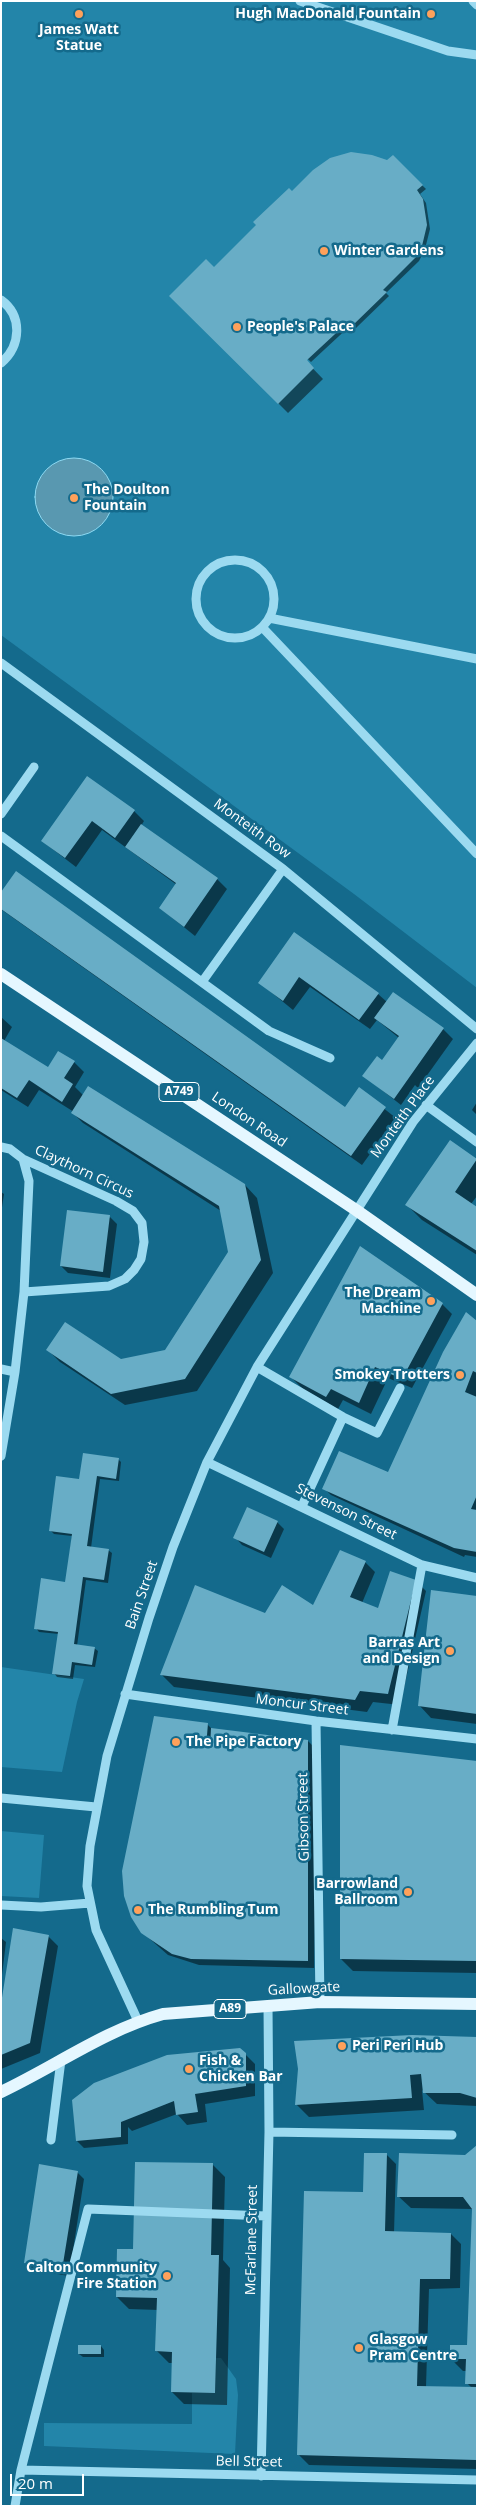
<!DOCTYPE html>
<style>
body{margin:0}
#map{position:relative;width:478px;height:2507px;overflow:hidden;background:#146a8c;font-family:"Open Sans",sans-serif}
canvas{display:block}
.frame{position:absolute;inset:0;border:2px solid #fff;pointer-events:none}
.scale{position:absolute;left:10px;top:2474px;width:74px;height:22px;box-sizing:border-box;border:2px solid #fff;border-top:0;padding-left:6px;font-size:15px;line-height:18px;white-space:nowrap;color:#fff;-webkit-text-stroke:4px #146a8c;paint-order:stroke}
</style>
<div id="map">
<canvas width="478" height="2507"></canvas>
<div class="frame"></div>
<div class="scale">20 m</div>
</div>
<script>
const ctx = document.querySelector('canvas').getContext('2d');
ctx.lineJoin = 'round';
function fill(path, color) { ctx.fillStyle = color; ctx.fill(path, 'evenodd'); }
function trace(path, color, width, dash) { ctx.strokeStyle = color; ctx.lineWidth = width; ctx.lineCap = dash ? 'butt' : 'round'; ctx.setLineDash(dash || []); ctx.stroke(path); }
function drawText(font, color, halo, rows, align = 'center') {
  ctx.font = font + ' "Open Sans",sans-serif'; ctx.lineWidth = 5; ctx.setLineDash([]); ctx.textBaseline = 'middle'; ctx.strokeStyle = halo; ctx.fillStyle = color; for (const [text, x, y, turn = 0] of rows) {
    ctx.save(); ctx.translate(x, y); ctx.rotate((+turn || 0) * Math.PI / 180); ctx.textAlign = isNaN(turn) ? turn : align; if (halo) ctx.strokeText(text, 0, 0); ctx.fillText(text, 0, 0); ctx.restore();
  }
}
fill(new Path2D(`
 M 1,1 L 477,1 L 477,988 L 354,894 L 1,635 Z
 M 1,1667 L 84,1679 L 77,1702 L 62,1772 L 1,1767 Z
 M 1,1831 L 44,1835 L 39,1898 L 1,1896 Z
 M 216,2358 L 221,2358 L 236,2379 L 238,2395 L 235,2454 L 44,2446 L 44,2423 L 192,2424 L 192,2393 L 215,2393 Z`), '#2385a9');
const water = new Path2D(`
 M35 497a39 39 0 1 1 78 0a39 39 0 1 1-78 0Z`);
fill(water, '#5998b0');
trace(water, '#8edaf3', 1);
fill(new Path2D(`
 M 393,157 L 426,189 L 420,194 L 426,203 L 430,229 L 425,249 L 419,261 L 386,293 L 389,296 L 356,328 L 352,324 L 311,362 L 297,349 L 296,351 L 323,379 L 288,413 L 171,296 L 214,269 L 292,192 L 387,162 Z
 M 87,778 L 134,811 L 144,821 L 141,826 L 217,879 L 227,889 L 195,936 L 160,908 L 177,885 L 102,830 L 76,867 L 42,841 Z
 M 1,894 L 345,1109 L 359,1089 L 396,1118 L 362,1165 L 2,910 Z
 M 294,934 L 378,994 L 387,1002 L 393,994 L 443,1029 L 453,1039 L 418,1088 L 415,1085 L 401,1105 L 364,1076 L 386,1065 L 399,1038 L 377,1020 L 370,1029 L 310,987 L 293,1010 L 260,983 Z
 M 1,1017 L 12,1027 L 4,1041 L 48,1069 L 74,1062 L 84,1072 L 75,1087 L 84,1096 L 245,1185 L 257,1198 L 273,1273 L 197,1391 L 125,1405 L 60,1362 L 48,1350 L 120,1361 L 166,1352 L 229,1252 L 221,1211 L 83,1123 L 73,1113 L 74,1112 L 39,1090 L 28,1107 L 1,1090 Z
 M 477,1102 L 477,1115 L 472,1110 Z
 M 450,1142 L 477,1161 L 477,1196 L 471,1204 L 477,1208 L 477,1255 L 422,1220 L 407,1205 Z
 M 1,1192 L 4,1194 L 1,1214 Z
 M 110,1217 L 117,1224 L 110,1278 L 68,1273 L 61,1266 Z
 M 442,1304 L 452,1314 L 412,1388 L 388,1378 L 371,1414 L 343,1400 L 338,1409 L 303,1389 L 291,1377 Z
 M 477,1322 L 477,1557 L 465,1555 L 464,1557 L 331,1495 L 324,1488 L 389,1475 Z
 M 118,1459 L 121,1462 L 119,1481 L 100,1479 L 91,1548 L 108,1550 L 112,1553 L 108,1583 L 86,1580 L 77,1646 L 94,1648 L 98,1651 L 95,1667 L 75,1665 L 73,1679 L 57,1677 L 54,1673 L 59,1634 L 39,1632 L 36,1628 L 66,1583 L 72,1536 L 54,1534 L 50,1530 L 80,1481 Z
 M 277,1522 L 284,1529 L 271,1558 L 242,1545 L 235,1537 Z
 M 365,1562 L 375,1572 L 362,1603 L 379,1610 L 416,1581 L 426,1591 L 400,1705 L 373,1702 L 367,1712 L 174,1687 L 162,1675 L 265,1615 L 313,1606 Z
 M 477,1597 L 477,1724 L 431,1718 L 419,1705 Z
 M 207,1724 L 213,1730 L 308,1741 L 318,1751 L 314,1968 L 199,1965 L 168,1955 L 142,1932 Z
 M 477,1762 L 477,1973 L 353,1971 L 341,1959 Z
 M 48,1936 L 58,1946 L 40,2053 L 1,2069 L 1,2012 Z
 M 1,1938 L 6,1942 L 2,1975 L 1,1975 Z
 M 477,2038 L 477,2106 L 437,2104 L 422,2090 L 424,2110 L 309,2117 L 296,2104 Z
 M 245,2054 L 255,2064 L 255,2096 L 205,2104 L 207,2122 L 187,2125 L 177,2114 L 132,2131 L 128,2127 L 128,2144 L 84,2148 L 77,2141 Z
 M 477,2147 L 477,2469 L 309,2465 L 299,2455 L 364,2194 L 386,2154 L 396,2164 L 394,2233 L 451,2234 L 461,2244 L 460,2288 L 429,2289 L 426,2387 L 472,2388 L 467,2383 L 467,2371 L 463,2371 L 451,2359 L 468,2346 L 473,2209 L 411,2208 L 398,2196 L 465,2157 Z
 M 213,2165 L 225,2177 L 223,2260 L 230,2268 L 227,2405 L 184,2404 L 172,2392 L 173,2363 L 169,2363 L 157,2351 L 158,2310 L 129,2309 L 117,2297 L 134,2251 Z
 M 77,2172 L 84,2179 L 69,2276 L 32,2270 L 25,2262 Z
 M 101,2346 L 104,2350 L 104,2357 L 83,2357 L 79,2354 Z`), '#0007');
fill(new Path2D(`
 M 351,152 L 372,155 L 387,160 L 393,155 L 423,185 L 417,190 L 423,199 L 427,225 L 422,246 L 416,257 L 383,290 L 387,292 L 352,326 L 348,322 L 307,360 L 314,368 L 278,404 L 169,296 L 206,259 L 214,267 L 256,225 L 253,222 L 289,188 L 292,191 L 313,170 L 330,158 Z
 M 87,776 L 135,810 L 115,838 L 92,821 L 65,858 L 41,841 Z
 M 141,824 L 218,878 L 184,927 L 159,908 L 176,883 L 125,847 Z
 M 16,871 L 345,1107 L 359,1087 L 386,1107 L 351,1156 L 1,909 L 1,892 Z
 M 294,932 L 379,993 L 359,1020 L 299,977 L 283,1001 L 258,983 Z
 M 393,992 L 444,1028 L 394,1099 L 362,1076 L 377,1056 L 382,1060 L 399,1036 L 374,1018 Z
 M 1,1038 L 48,1067 L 58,1051 L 75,1061 L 64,1078 L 73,1084 L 62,1102 L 29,1080 L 17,1098 L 1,1088 Z
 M 88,1086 L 245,1184 L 261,1260 L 185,1379 L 111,1394 L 46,1350 L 65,1322 L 121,1359 L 165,1350 L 228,1252 L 219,1206 L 71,1113 Z
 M 450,1140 L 477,1159 L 455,1192 L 477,1207 L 477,1251 L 405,1205 Z
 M 67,1210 L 110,1215 L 103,1272 L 60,1266 Z
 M 360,1246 L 443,1303 L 402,1379 L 375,1367 L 359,1403 L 331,1389 L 326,1397 L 289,1377 Z
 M 466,1312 L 477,1321 L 477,1373 L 473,1371 L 465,1392 L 477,1397 L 477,1495 L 471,1509 L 477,1510 L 477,1552 L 454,1548 L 322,1489 L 339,1451 L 388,1472 L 443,1352 Z
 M 83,1453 L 119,1458 L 116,1479 L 97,1476 L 87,1546 L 109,1549 L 104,1580 L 83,1577 L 74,1644 L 95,1647 L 92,1665 L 72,1662 L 70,1676 L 52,1674 L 58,1632 L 34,1629 L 41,1578 L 65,1582 L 72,1534 L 49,1531 L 56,1476 L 79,1479 Z
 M 247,1507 L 278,1521 L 264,1552 L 233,1538 Z
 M 340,1550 L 366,1561 L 350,1597 L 378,1608 L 390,1571 L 416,1580 L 388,1694 L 360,1691 L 355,1700 L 160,1675 L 195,1585 L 265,1613 L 282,1585 L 313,1605 Z
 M 431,1590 L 477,1596 L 477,1714 L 418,1706 Z
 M 154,1716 L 208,1723 L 206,1748 L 210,1748 L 211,1728 L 308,1740 L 308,1961 L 191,1959 L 172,1954 L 141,1933 L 131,1917 L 124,1896 L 122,1871 Z
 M 340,1745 L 477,1761 L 477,1961 L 340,1959 Z
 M 13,1928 L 49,1935 L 30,2043 L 1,2055 L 1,2004 Z
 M 412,2035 L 477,2037 L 477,2098 L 460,2093 L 423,2093 L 421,2074 L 410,2075 L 412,2098 L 295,2105 L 298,2069 L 294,2041 Z
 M 240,2048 L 246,2053 L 246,2086 L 195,2094 L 198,2112 L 176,2115 L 174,2101 L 121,2122 L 121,2137 L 76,2141 L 72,2100 L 94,2083 L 167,2055 Z
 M 477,2145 L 477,2384 L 465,2384 L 466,2359 L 450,2359 L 450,2345 L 467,2345 L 472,2209 L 463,2197 L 397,2197 L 399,2153 L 465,2155 Z
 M 364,2153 L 387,2153 L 385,2231 L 451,2233 L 450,2279 L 420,2279 L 417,2386 L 477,2387 L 477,2460 L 297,2455 L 304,2191 L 363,2192 Z
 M 135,2162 L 213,2163 L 211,2255 L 219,2255 L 215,2393 L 171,2392 L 172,2352 L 155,2351 L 157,2298 L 116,2297 L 117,2249 L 133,2249 Z
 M 39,2164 L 78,2171 L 62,2270 L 24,2263 Z
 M 78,2345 L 101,2345 L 101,2354 L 78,2354 Z`), '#68adc6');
trace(new Path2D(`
 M 300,1 L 448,51 L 477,55
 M 473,1 L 477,5
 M 1,300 C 23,316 21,346 1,363
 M196 599a39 39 0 1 1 78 0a39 39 0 1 1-78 0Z
 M 269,618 L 477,659
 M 262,627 L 477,854
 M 1,663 L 283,869 L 477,1029
 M 1,814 L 34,767
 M 1,836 L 269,1031 L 330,1058
 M 202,982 L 283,869
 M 426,1105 L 477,1142
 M 1,1147 L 10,1149 L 23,1159 L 29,1181 L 24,1292 L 15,1372 L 1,1456
 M 23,1159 L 116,1201 L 133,1211 L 142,1223 L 144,1242 L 141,1259 L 134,1270 L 125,1279 L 109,1286 L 24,1292
 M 257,1367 L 343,1417
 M 1,1369 L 15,1372
 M 207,1462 L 422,1565 L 477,1578
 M 302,1506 L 343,1417 L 377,1433 L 400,1388
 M 125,1694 L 316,1721 L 477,1739
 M 316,1721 L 320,2002
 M 392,1730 L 422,1565
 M 1,1798 L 96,1807
 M 1,1905 L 41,1907 L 90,1903
 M 138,2021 L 96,1930 L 87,1886 L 90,1846 L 107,1756 L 149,1618 L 173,1547 L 207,1462 L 257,1367 L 413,1122 L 477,1043
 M 269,2132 L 452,2135
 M 51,2140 L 61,2060
 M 21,2470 L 477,2480
 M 261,2476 L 269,2132 L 268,2006
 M 15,2506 L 21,2470 L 88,2209 L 266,2216`), '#9cdaf0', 9);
trace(new Path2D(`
 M 1,974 L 356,1210 L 477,1295
 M 1,2092 C 56,2066 105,2030 163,2014 L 320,2002 L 477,2004`), '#e5f7ff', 12);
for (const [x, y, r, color] of [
 [79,14,5,"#ffa15b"],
 [431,14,5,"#ffa15b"],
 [324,251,5,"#ffa15b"],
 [237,327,5,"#ffa15b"],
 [74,498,5,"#ffa15b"],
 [431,1301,5,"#ffa15b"],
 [460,1375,5,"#ffa15b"],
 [450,1651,5,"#ffa15b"],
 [176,1742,5,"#ffa15b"],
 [408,1892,5,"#ffa15b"],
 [138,1910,5,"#ffa15b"],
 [342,2046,5,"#ffa15b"],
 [189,2069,5,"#ffa15b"],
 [167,2276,5,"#ffa15b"],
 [359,2348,5,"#ffa15b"]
]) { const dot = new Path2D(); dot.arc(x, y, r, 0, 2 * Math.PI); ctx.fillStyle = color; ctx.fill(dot); trace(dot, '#146a8c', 2); }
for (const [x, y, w] of [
 [179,1092,40],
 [230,2009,32]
]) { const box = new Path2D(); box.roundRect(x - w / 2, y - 9.5, w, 19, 4); ctx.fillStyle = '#146a8c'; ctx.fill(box); trace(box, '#fff', 1); }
drawText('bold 12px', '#fff', null, [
 ["A749",179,1092],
 ["A89",230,2009]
]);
drawText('bold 14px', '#fff', '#146a8c', [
 ["Hugh MacDonald Fountain",421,14,"right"],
 ["James Watt",79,30,"center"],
 ["Statue",79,46,"center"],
 ["Winter Gardens",334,251],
 ["People's Palace",247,327],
 ["The Doulton",84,490],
 ["Fountain",84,506],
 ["The Dream",421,1293,"right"],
 ["Machine",421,1309,"right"],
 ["Smokey Trotters",450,1375,"right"],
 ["Barras Art",440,1643,"right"],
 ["and Design",440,1659,"right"],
 ["The Pipe Factory",186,1742],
 ["Barrowland",398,1884,"right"],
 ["Ballroom",398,1900,"right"],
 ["The Rumbling Tum",148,1910],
 ["Peri Peri Hub",352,2046],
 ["Fish &",199,2061],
 ["Chicken Bar",199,2077],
 ["Calton Community",157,2268,"right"],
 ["Fire Station",157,2284,"right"],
 ["Glasgow",369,2340],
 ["Pram Centre",369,2356]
], 'left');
drawText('14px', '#fff', '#146a8c', [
 ["Monteith Row",252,829,36],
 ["Monteith Place",403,1117,-54],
 ["London Road",249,1120,34],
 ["Claythorn Circus",84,1172,25],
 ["Stevenson Street",346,1512,26],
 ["Bain Street",142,1595,-71],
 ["Moncur Street",302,1705,7],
 ["Gibson Street",304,1817,-91],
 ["Gallowgate",304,1989,-3],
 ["McFarlane Street",252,2240,-89],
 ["Bell Street",249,2462,1]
]);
</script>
